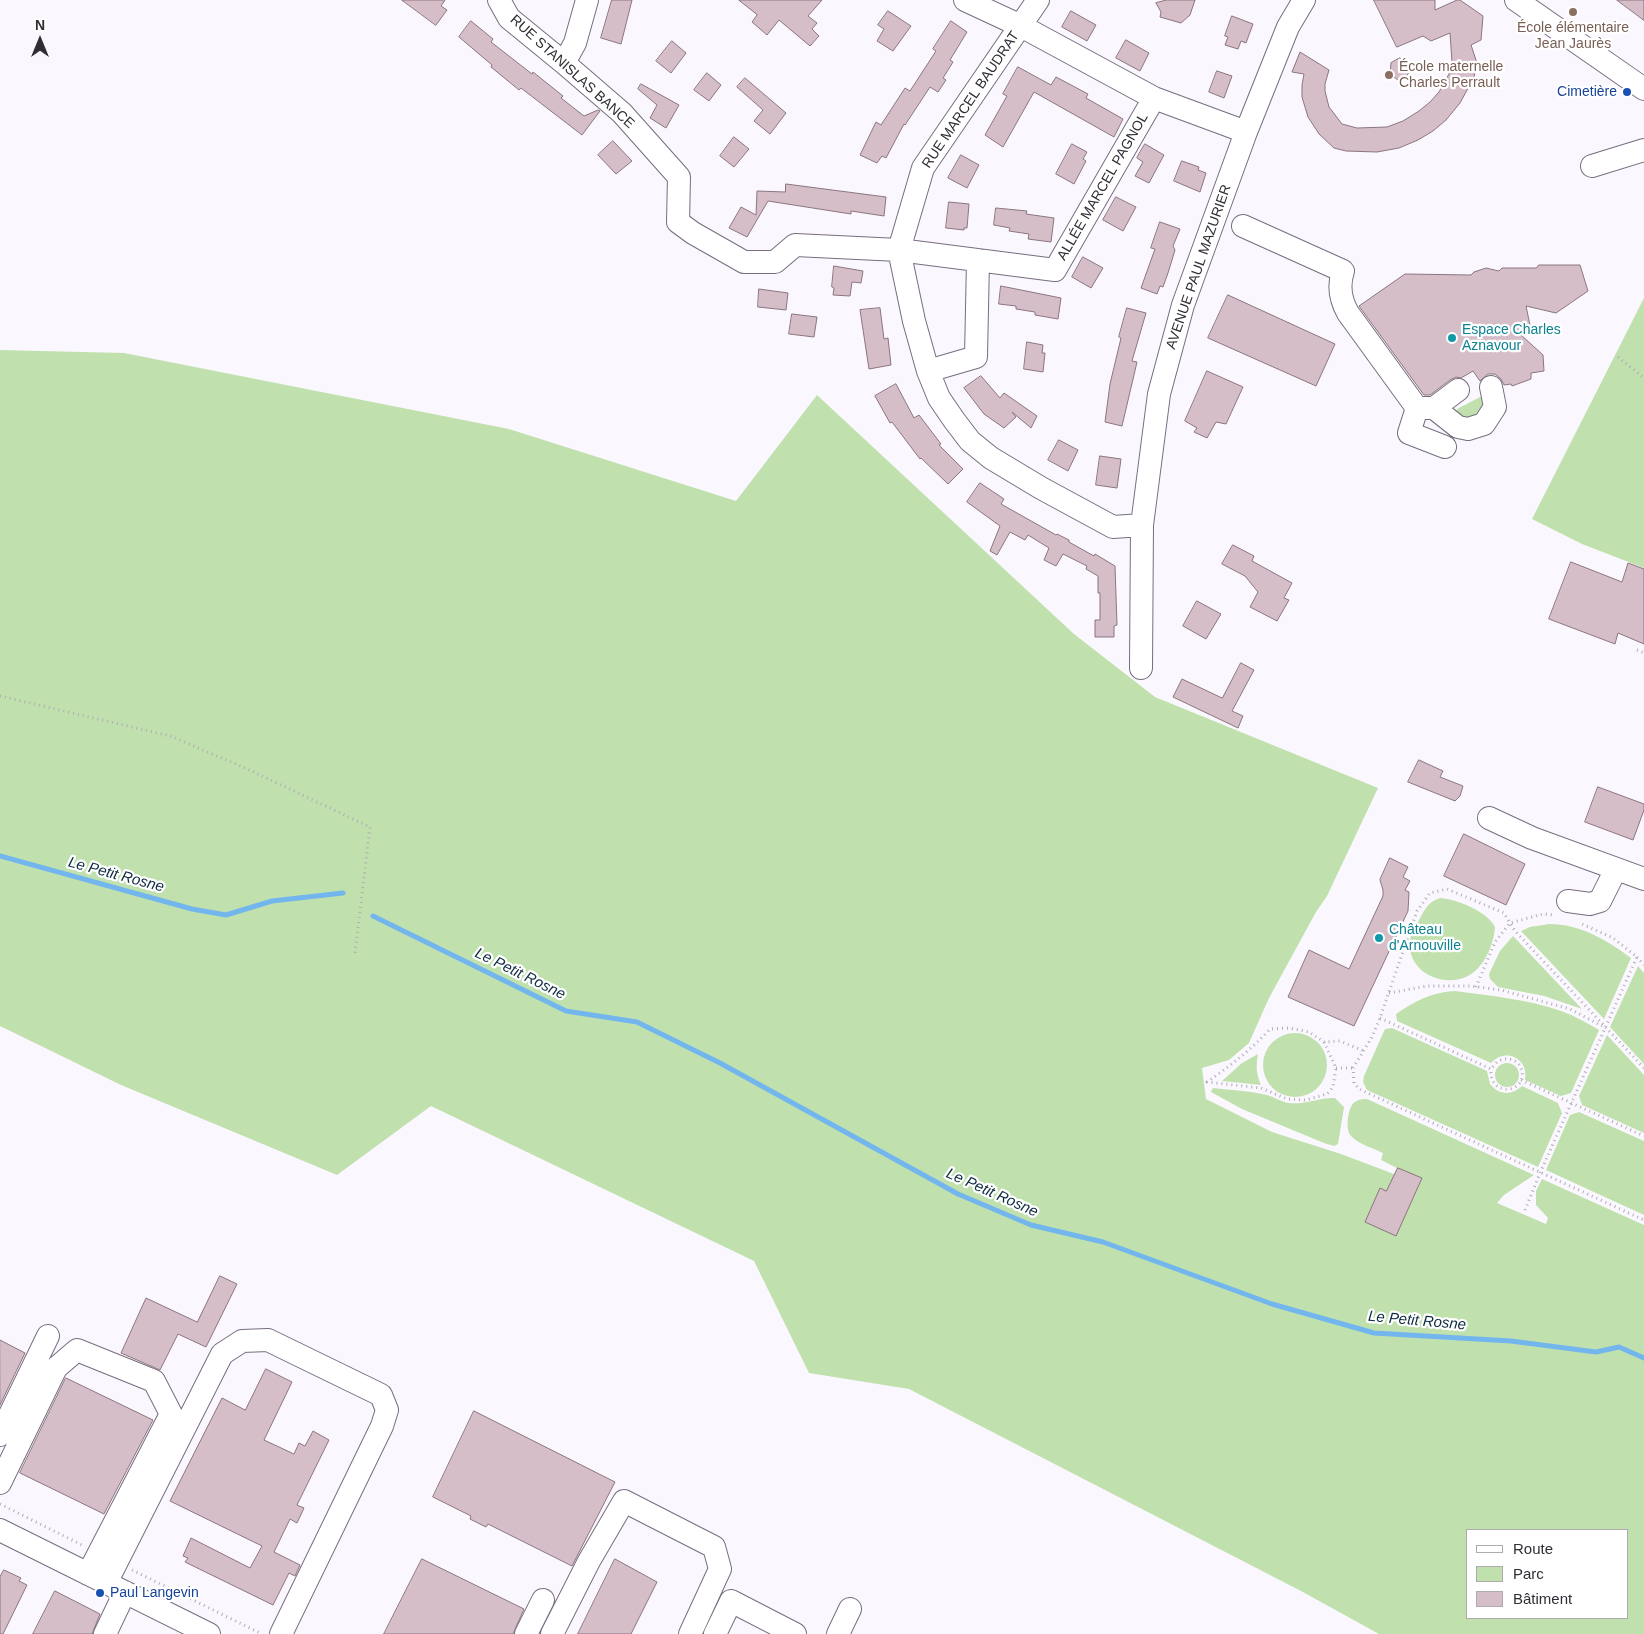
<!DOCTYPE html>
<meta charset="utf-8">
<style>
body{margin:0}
#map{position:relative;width:1644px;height:1634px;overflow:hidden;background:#fbf7ff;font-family:Helvetica,sans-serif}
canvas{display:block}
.legend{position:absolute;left:1466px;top:1529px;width:162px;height:90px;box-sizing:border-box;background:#fff;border:1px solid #adabae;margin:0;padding:6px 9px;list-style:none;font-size:15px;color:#322d35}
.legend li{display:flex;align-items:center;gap:10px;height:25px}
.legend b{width:25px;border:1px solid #adabae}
.north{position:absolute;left:15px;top:15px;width:50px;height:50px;-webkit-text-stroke:4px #fff;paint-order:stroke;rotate:0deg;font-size:14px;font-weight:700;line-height:20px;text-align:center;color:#322d35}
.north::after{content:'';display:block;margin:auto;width:18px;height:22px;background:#322d35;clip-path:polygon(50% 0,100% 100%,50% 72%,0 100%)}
</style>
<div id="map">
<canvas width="1644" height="1634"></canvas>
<ul class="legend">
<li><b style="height:6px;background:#fff"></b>Route</li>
<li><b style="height:14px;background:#c0e1ad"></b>Parc</li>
<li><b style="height:14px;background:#d6bec9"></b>Bâtiment</li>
</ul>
<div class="north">N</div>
</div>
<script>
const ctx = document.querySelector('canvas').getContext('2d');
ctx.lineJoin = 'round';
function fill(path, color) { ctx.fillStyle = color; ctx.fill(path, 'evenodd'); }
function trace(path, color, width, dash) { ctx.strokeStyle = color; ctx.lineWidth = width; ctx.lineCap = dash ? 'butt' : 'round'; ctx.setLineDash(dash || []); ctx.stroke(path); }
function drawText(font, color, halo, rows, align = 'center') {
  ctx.font = font + ' Helvetica,sans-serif'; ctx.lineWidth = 4.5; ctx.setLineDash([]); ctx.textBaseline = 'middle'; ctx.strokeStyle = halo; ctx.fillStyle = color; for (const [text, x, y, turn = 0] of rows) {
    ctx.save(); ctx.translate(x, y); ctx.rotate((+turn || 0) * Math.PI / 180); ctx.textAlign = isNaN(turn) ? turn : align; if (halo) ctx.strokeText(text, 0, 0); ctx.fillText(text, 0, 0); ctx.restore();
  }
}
fill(new Path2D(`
 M 1644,298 L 1644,568 L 1582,544 L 1532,519 Z
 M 0,350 L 124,353 L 509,429 L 736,501 L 817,395 L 1074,634 L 1155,697 L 1378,788 L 1327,896 L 1316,912 L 1269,998 L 1249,1043 L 1229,1060 L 1202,1068 L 1206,1099 L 1272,1132 L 1341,1154 L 1394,1174 L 1397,1168 L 1381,1160 L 1383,1153 C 1373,1148 1358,1144 1351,1136 C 1345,1130 1348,1111 1352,1105 C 1355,1100 1361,1099 1367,1099 L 1534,1175 L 1504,1195 L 1497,1203 L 1546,1224 L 1548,1218 L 1536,1205 L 1536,1191 L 1542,1179 L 1644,1225 L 1644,1634 L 1379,1634 L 1301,1591 L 909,1389 L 809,1373 L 754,1261 L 431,1106 L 337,1175 L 121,1085 L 0,1026 ZM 1468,1530 L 1628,1530 L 1628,1618 L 1468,1618 Z
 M 1484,395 L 1487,407 L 1477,421 L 1455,418 L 1457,409 Z
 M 1440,898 C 1457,899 1488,912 1495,927 C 1494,944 1484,968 1468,976 C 1442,989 1406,971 1410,940 C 1411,934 1415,928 1418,922 C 1424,911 1427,902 1440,898 Z
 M 1549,924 C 1580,924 1607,940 1631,958 L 1604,1019 L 1521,931 L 1530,927 Z
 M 1513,936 L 1582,1009 L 1544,996 L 1498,987 L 1490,979 L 1489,974 L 1500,951 Z
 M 1638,966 L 1644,973 L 1644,1064 L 1610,1027 Z
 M 1455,991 C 1490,996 1528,999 1561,1011 C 1575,1016 1587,1023 1599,1030 L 1571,1093 L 1561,1096 L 1525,1080 C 1529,1058 1505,1047 1491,1063 L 1397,1021 L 1396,1014 C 1415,1001 1432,992 1455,991 Z
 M 1392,1028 L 1487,1071 L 1490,1084 C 1499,1095 1511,1096 1522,1086 L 1558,1103 L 1562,1113 L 1538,1167 L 1367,1090 L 1363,1082 L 1364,1076 L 1385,1029 Z
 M1263 1065a32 32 0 1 1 64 0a32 32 0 1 1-64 0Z
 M 1607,1035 L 1644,1075 L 1644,1133 L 1582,1105 L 1579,1096 Z
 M 1258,1054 C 1256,1065 1256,1074 1261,1085 L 1222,1081 L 1242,1063 Z
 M1495 1075a12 12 0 1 1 24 0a12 12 0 1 1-24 0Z
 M 1213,1088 C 1231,1090 1250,1091 1267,1095 C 1275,1097 1281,1102 1289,1103 C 1305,1105 1320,1097 1335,1098 L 1344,1107 L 1338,1144 L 1334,1146 L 1324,1143 L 1242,1109 L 1211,1092 Z
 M 1579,1112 L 1644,1141 L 1644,1215 L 1546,1170 L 1570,1115 Z`), '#c0e1ad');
trace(new Path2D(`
 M 0,856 L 192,909 L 226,915 L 272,901 L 343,893
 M 373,916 L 566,1011 L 637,1022 L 720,1063 L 958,1194 L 1031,1225 L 1103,1242 L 1272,1304 L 1374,1333 L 1511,1341 L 1596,1352 L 1619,1347 L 1644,1358`), '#73b6ee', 5);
const building = new Path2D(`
 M 402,0 L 445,0 L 441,6 L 447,10 L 436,25 Z
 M 612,0 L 632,0 L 621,44 L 601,38 Z
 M 739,0 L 822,0 L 808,16 L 817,23 L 812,29 L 819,36 L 810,46 L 779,20 L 767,35 L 752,22 L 757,15 Z
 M 1167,0 L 1195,0 L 1190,15 L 1181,23 L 1160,17 L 1161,12 L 1156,3 Z
 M 1374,0 L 1435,0 L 1435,10 L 1457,0 L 1460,0 L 1483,16 L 1481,40 L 1471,45 L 1477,63 L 1474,77 L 1460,103 L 1446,120 L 1433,131 L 1418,140 L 1399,148 L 1377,152 L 1346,151 L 1334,148 L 1319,134 L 1308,117 L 1302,97 L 1302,85 L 1304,74 L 1292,72 L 1300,52 L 1329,70 L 1325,84 L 1325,91 L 1329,107 L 1342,124 L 1357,128 L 1387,127 L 1403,121 L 1419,111 L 1430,102 L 1439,92 L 1449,74 L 1452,62 L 1450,33 L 1431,41 L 1423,36 L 1397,47 Z
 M 1617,0 L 1644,0 L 1644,20 Z
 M 888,11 L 911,26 L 893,51 L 877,41 L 884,29 L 878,25 Z
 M 1071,11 L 1096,25 L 1087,41 L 1062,27 Z
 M 1232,16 L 1253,24 L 1246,43 L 1241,41 L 1238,49 L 1225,45 L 1228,37 L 1225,36 Z
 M 471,21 L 493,39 L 491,42 L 532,74 L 533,72 L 563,96 L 561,98 L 584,116 L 598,110 L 600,111 L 582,135 L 521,88 L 519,90 L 491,67 L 492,65 L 459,37 Z
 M 951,21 L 967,32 L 950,60 L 953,62 L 943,78 L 946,80 L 938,92 L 930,87 L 905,125 L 904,124 L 886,158 L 882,156 L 877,163 L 860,155 L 876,122 L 881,125 L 905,88 L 910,91 L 936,51 L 933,49 Z
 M 1126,40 L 1149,53 L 1140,71 L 1116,58 Z
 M 672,41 L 686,53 L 671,73 L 656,61 Z
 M 1400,58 L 1409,64 L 1408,75 L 1398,80 L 1390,74 L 1391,63 Z
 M 1018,67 L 1051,85 L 1056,77 L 1088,94 L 1086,98 L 1123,119 L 1114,137 L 1034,92 L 1003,147 L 985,135 L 1007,96 L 1003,94 Z
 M 1217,71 L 1232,76 L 1224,98 L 1209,92 Z
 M 707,73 L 721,85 L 709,101 L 694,90 Z
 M 745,78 L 786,113 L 770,134 L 754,121 L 763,110 L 737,87 Z
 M 641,84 L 679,105 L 666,128 L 650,118 L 657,105 L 638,89 Z
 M 734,137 L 749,149 L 734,167 L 720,156 Z
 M 613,141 L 632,161 L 616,174 L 598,155 Z
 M 1072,144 L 1087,152 L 1083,159 L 1086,161 L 1074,184 L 1056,174 Z
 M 1145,144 L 1164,155 L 1149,183 L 1135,176 L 1143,162 L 1137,158 Z
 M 961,155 L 979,165 L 967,188 L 948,178 Z
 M 1182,161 L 1199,167 L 1198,170 L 1206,173 L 1200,192 L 1174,181 Z
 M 786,184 L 886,197 L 884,216 L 851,211 L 851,214 L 768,201 L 747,237 L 729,228 L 741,207 L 756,215 L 757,191 L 785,192 Z
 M 1116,197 L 1136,207 L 1123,231 L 1103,220 Z
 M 949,202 L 969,204 L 967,228 L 964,228 L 964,230 L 946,228 Z
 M 996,208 L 1027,211 L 1026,214 L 1054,218 L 1051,242 L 1028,239 L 1029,234 L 1009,231 L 1010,228 L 994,225 Z
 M 1160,222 L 1180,229 L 1173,246 L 1175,250 L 1168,273 L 1163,287 L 1160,286 L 1157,294 L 1141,288 L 1155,249 L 1151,248 Z
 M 1083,257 L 1103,268 L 1091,288 L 1072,277 Z
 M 1539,265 L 1580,265 L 1588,291 L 1556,313 L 1526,306 L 1531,330 L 1520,334 L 1543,355 L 1544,371 L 1531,373 L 1531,379 L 1512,386 L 1511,384 L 1504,385 L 1501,379 L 1495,374 L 1488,374 L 1480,381 L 1473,371 L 1461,378 L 1456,377 L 1450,380 L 1430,395 L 1424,395 L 1359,306 L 1405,274 L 1471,275 L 1474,272 L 1486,268 L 1499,271 L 1502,268 L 1536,268 Z
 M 834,266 L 863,271 L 861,283 L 852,282 L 850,296 L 833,295 L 834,288 L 832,287 Z
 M 1001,286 L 1061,298 L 1058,319 L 1035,315 L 1035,312 L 1016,309 L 1016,306 L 999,304 Z
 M 759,289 L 788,293 L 786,310 L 758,307 Z
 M 1228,295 L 1335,344 L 1316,386 L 1208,338 Z
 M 880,308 L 884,339 L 888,338 L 891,365 L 869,369 L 860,310 Z
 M 1127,308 L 1146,313 L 1132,361 L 1137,362 L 1122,426 L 1105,422 L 1110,384 L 1121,338 L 1119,337 Z
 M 792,314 L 817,317 L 814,337 L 789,334 Z
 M 1027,342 L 1043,345 L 1042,353 L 1045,353 L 1043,372 L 1024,369 Z
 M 1207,371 L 1243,387 L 1226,424 L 1216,422 L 1207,438 L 1194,432 L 1197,428 L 1185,421 Z
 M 981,376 L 1000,398 L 1004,393 L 1037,416 L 1031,428 L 1012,412 L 1016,417 L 1004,428 L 984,414 L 964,388 Z
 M 896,384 L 914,418 L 919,415 L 941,444 L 939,445 L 963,469 L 948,484 L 921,458 L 920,459 L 892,422 L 890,423 L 875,396 Z
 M 1059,440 L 1078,450 L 1068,471 L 1048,460 Z
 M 1100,456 L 1121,459 L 1117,488 L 1096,485 Z
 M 980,483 L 1004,499 L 1001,504 L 1056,535 L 1057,534 L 1069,540 L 1069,542 L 1094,556 L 1095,554 L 1115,566 L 1117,625 L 1114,626 L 1114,637 L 1095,637 L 1095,620 L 1100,620 L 1100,593 L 1098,593 L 1098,576 L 1086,569 L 1087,566 L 1063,554 L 1056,566 L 1044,560 L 1049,548 L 1028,535 L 1025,540 L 1010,532 L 997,555 L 990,551 L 1000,526 L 967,502 Z
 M 1233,545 L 1254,556 L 1252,561 L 1292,583 L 1284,598 L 1289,600 L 1277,621 L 1250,607 L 1258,592 L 1245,576 L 1222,564 Z
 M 1571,562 L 1622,582 L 1628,563 L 1644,569 L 1644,644 L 1618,633 L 1615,644 L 1549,619 Z
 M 1197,601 L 1221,614 L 1206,639 L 1183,626 Z
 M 1241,663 L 1254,670 L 1232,711 L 1243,716 L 1238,728 L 1173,697 L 1182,679 L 1222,698 Z
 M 1419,760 L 1443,771 L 1440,777 L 1463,786 L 1460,796 L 1455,801 L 1408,782 Z
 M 1598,787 L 1644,804 L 1644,810 L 1633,840 L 1585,822 Z
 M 1464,834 L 1525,864 L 1506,905 L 1444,876 Z
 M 1390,858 L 1408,867 L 1403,877 L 1410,881 L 1405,890 L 1409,892 L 1408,911 L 1354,1026 L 1288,997 L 1309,950 L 1349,969 L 1383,896 L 1383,890 L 1380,880 Z
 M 1398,1168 L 1422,1178 L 1396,1236 L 1365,1222 L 1380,1188 L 1386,1191 Z
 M 220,1276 L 237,1284 L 206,1347 L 178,1334 L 160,1370 L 121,1353 L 146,1298 L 197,1322 Z
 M 0,1340 L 25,1353 L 0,1405 Z
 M 266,1369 L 292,1382 L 264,1440 L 294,1454 L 299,1443 L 305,1446 L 313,1431 L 329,1440 L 297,1505 L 304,1508 L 297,1523 L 290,1519 L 274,1552 L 300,1565 L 295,1576 L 289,1573 L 273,1605 L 185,1562 L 188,1558 L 183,1556 L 191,1538 L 250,1568 L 262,1546 L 170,1501 L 222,1398 L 245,1410 Z
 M 66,1378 L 153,1420 L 104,1514 L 20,1473 Z
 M 474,1411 L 615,1482 L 572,1566 L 488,1524 L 486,1527 L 470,1519 L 471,1516 L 433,1497 Z
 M 422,1559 L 524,1609 L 513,1634 L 384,1634 Z
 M 615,1559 L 657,1582 L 631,1634 L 578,1634 Z
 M 4,1570 L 21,1578 L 19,1581 L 27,1585 L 3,1634 L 0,1634 L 0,1577 Z
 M 55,1591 L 100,1614 L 92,1634 L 33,1634 Z`);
fill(building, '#d6bec9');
trace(building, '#8b757f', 1);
const minor = new Path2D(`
 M 499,0 L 509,18 L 564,63 L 622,113 L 679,177 L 678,222 L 693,233 L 744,262 L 775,262 L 795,245 L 899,250 L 1055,270 L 1154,98
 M 965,0 L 1021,26 L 1154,98 L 1246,132
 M 1038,0 L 923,168 L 899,250 L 914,321 L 928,371 L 939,398 L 954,420 L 970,441 L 991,458 L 1041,488 L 1113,527 L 1142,525
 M 1516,0 L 1644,89
 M 564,63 L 575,43 L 587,0
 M 1592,166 L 1644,150
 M 1243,226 L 1343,271 C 1338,286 1340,299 1348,313 L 1417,408 L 1434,408 L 1458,427 L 1468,429 L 1484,424 L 1495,407 L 1491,387
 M 928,371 L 976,357 L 978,260
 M 1417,408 L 1409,433 L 1445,447
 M 1434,408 L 1458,390
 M 1141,668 L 1142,525 L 1159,394 L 1183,305 L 1246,132 L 1288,27 L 1304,0
 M 1489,818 L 1532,838 L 1644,879
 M 1568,901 L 1590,904 L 1600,901 L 1616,869
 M 0,1435 L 48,1336
 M 0,1483 L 56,1368 L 77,1350 L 154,1381 L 171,1414 L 88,1574
 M 0,1530 L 209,1634
 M 106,1583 L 222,1354 L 242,1341 L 268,1340 L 381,1395 L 387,1410 L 382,1426 L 281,1634
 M 105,1634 L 125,1592
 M 526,1634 L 543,1600
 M 552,1634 L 589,1561 L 624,1501 L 714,1547 L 720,1569 L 690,1634
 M 715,1634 L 731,1601 L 795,1634
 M 838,1634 L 850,1609`);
trace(minor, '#776d7f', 24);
trace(new Path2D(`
 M 1618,357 L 1644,378
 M 1637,650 L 1644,653
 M 0,696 L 170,736 L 243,767 L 370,827 L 355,953
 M 1637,957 L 1644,965
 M 1476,987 L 1495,942 L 1510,923 L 1543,914 L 1555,915
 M 1389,993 L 1427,986 L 1470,986 L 1501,990 L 1570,1009 L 1602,1026
 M 1380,1018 L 1491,1069 C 1493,1067 1496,1062 1499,1061 C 1506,1057 1516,1059 1520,1066 C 1533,1091 1489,1101 1491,1069
 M 1324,1042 L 1336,1068 L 1333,1087 L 1327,1094 L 1306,1100 L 1287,1099 L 1261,1088 L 1207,1082 C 1230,1066 1251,1050 1270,1029 L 1289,1028 L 1309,1032 L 1324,1042 L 1340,1041 L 1364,1051
 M 1336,1068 L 1353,1068
 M 1644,1068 L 1515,931 L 1504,913 L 1447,889 L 1430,893 L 1417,911 L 1380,1018 L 1372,1037 L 1353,1068 L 1354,1083 L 1359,1089 L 1644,1220
 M 1521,1080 L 1644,1136
 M 1525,1210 L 1540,1173 L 1637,957 L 1613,938 L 1580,923
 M 0,1504 L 82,1545
 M 132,1570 L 262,1634`), '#b0acb4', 3, [1, 4]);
trace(minor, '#fff', 22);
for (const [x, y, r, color] of [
 [1573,12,5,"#8d6e63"],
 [1389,75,5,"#8d6e63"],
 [1627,92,5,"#1a4fb4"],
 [1452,338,5,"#0f9aa8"],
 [1379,938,5,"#0f9aa8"],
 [100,1593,5,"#1a4fb4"]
]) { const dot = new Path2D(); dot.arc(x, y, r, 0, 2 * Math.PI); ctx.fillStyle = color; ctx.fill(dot); trace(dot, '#fff', 2); }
drawText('14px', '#785e54', '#fff', [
 ["École élémentaire",1573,28],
 ["Jean Jaurès",1573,44],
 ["École maternelle",1399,67,"left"],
 ["Charles Perrault",1399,83,"left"]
]);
drawText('14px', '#322d35', '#fff', [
 ["RUE STANISLAS BANCE",572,72,42],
 ["RUE MARCEL BAUDRAT",971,100,-56],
 ["ALLÉE MARCEL PAGNOL",1103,187,-60],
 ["AVENUE PAUL MAZURIER",1199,267,-71]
]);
drawText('14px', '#164399', '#fff', [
 ["Cimetière",1617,92],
 ["Paul Langevin",110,1593,"left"]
], 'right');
drawText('14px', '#0d838f', '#fff', [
 ["Espace Charles",1462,330],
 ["Aznavour",1462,346],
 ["Château",1389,930],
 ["d'Arnouville",1389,946]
], 'left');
drawText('italic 15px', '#0f2c43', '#fff', [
 ["Le Petit Rosne",116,875,15],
 ["Le Petit Rosne",520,974,26],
 ["Le Petit Rosne",992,1193,24],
 ["Le Petit Rosne",1417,1321,5]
]);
</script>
